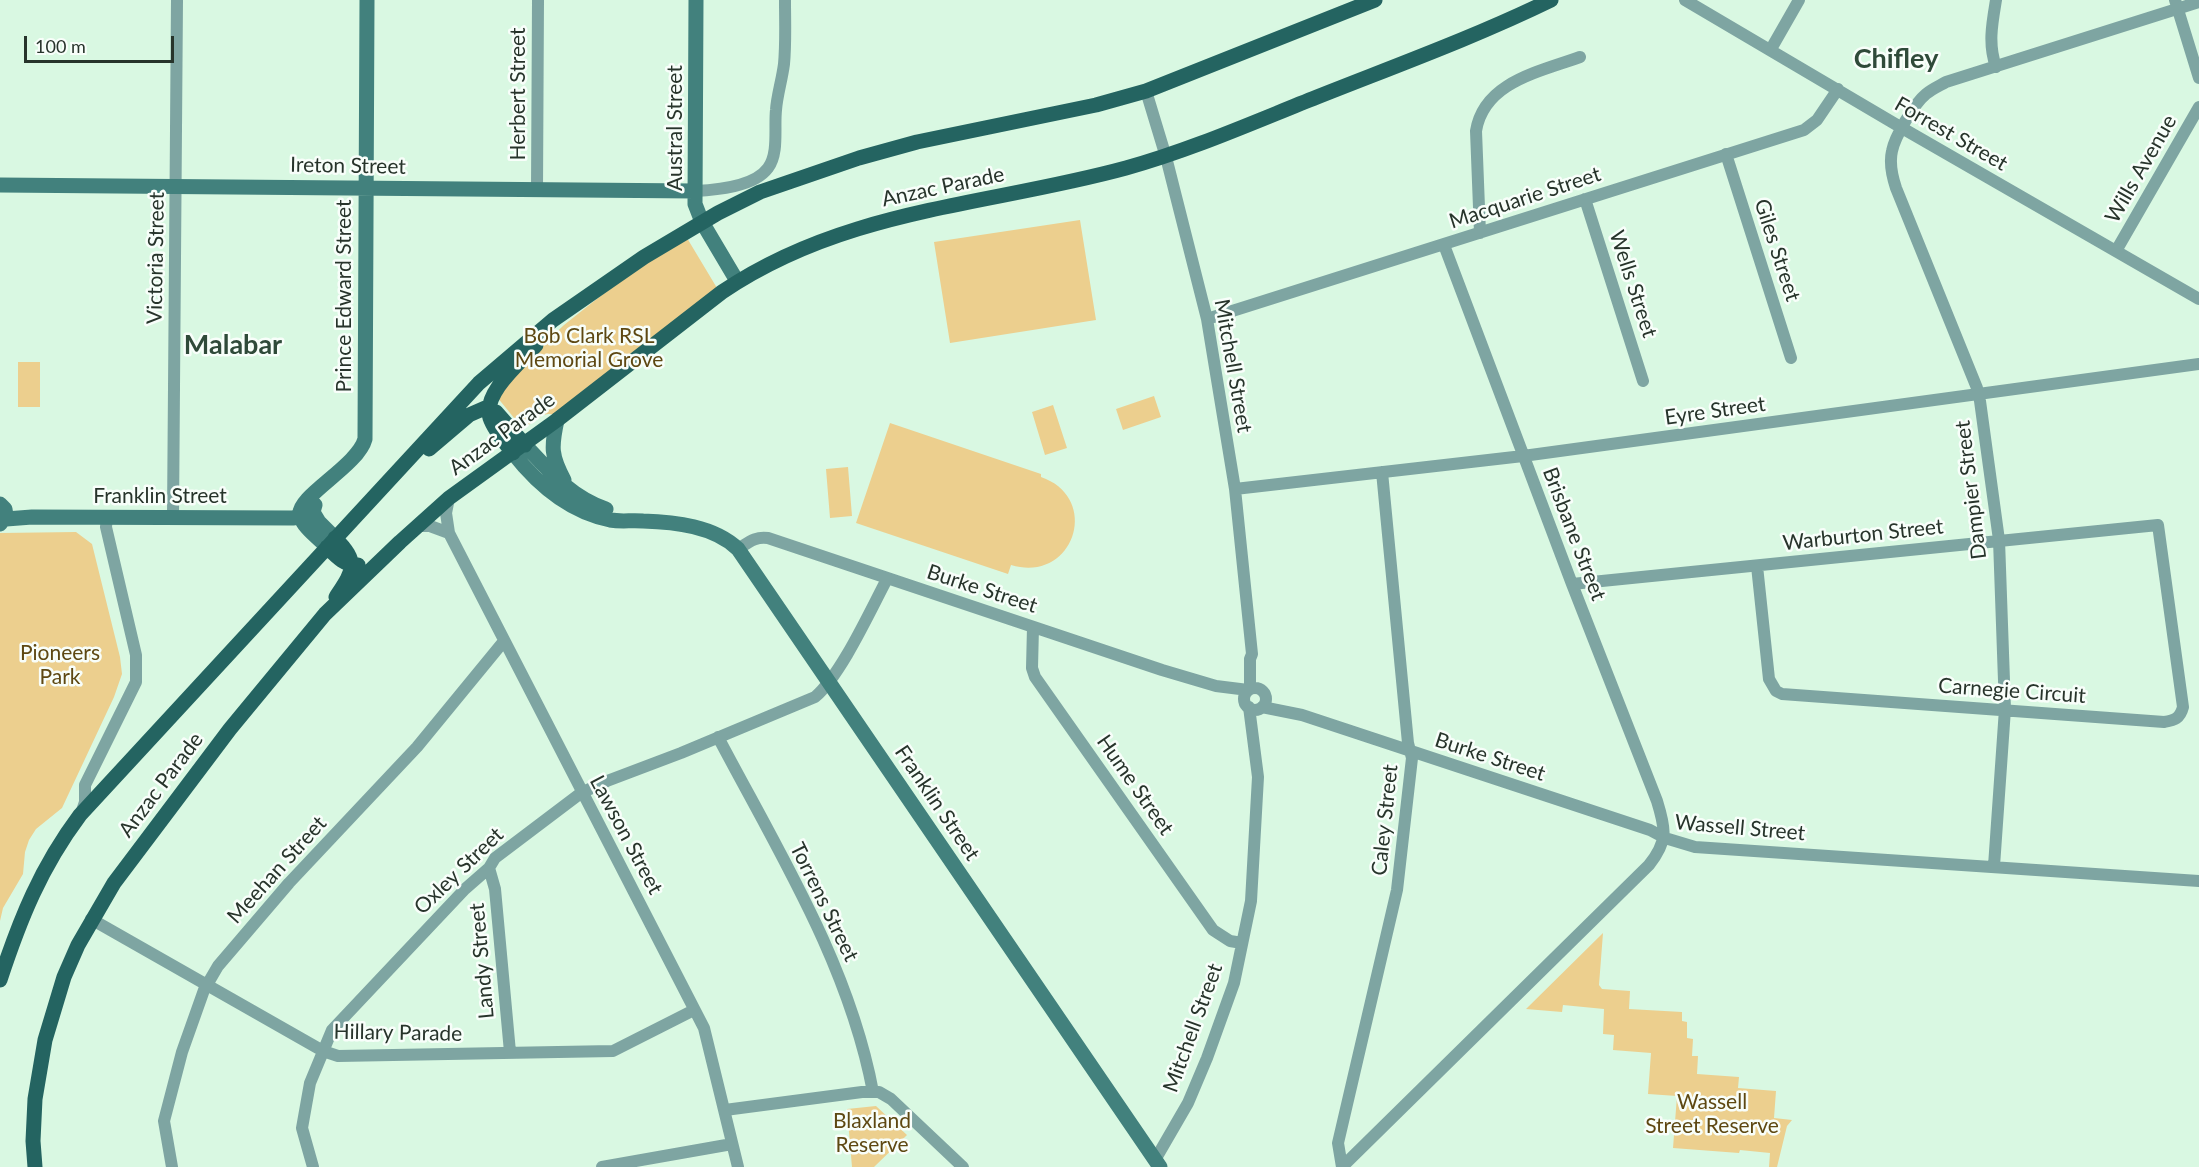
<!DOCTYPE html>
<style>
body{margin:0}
#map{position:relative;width:2199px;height:1167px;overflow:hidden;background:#d9f8e2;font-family:Lato,sans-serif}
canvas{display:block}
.scale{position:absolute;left:24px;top:36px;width:150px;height:27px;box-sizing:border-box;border:3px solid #27342b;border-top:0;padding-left:8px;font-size:18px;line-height:21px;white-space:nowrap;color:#27342b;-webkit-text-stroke:4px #f8fefa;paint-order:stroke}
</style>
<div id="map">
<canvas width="2199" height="1167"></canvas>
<div class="scale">100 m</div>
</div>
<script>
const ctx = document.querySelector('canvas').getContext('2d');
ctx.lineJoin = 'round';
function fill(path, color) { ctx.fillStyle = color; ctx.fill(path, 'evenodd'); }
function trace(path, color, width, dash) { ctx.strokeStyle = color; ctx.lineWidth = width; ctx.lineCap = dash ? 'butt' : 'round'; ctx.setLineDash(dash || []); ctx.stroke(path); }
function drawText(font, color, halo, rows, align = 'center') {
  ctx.font = font + ' Lato,sans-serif'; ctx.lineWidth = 5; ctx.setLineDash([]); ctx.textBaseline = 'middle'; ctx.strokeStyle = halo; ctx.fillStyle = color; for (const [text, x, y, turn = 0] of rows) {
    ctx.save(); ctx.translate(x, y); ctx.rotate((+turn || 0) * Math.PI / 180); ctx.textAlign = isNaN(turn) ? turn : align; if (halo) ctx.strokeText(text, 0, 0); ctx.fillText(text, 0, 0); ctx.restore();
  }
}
fill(new Path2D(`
 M 1080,220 L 1096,320 L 950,343 L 934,242 Z
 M 687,238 L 717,288 L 555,416 C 544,409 533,423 523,429 L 497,397 L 520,367 L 564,325 L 627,275 Z
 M 18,362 L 40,362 L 40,407 L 18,407 Z
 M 1154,396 L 1161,417 L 1123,430 L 1116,409 Z
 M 1053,405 L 1067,448 L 1045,455 L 1032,412 Z
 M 890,423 L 1041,474 L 1041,477 C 1102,498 1074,584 1011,565 L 1008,574 L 856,523 Z
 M 848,467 L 852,516 L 830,518 L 826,469 Z
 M 76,532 L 92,544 L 120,657 L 122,674 L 114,697 L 62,808 L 36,829 L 29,840 L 25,852 L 23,874 L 3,908 L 0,921 L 0,533 Z
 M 1603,933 L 1599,985 L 1602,989 L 1630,991 L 1629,1009 L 1682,1012 L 1682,1021 L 1687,1022 L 1687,1038 L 1693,1039 L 1692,1056 L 1698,1056 L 1697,1074 L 1739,1077 L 1738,1088 L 1776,1091 L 1774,1118 L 1792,1120 L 1787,1126 L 1777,1167 L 1769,1167 L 1770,1153 L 1740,1150 L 1739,1153 L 1673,1148 L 1677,1096 L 1648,1094 L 1651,1053 L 1613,1050 L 1614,1035 L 1603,1034 L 1604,1009 L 1563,1005 L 1562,1012 L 1526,1009 Z
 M 876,1106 L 907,1135 L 874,1167 L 852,1167 L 847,1109 Z`), '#eccf8e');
trace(new Path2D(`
 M 1685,0 L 1902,128 L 2199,299
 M 1996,0 C 1992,24 1988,44 1996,67
 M 2175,0 L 2199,78
 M 1771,49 L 1799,0
 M 1146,91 L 1166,157 L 1207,319 L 1235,489 L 1252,654 L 1250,659 L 1250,689
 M 1726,154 L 1791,358
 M 537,189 L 538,0
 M 695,191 C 716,190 754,187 768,168 C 779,153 774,128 776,110 C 777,95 782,80 784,64 C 786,43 785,21 785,0
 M 1585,199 L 1643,381
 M 1480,233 L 1476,131 C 1484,82 1539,72 1580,57
 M 2116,251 L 2199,107
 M 1207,319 L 1804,130 L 1817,120 L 1838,89
 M 1235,489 L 1523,456 L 2199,364
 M 449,498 L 446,513 L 449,533 L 704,1028 L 738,1167
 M 173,517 L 177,0
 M 419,526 L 430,526 L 449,533
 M 738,549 C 748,543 755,536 768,538 L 1162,670 L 1216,686 L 1248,690
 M 1572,584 L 2158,525 L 2183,707 C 2180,719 2174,720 2164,722 L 1782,694 L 1776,691 L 1769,679 L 1757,566
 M 1033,627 L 1032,668 L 1035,677 L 1213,930 L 1230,941 L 1242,943
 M1244 699a11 11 0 1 1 22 0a11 11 0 1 1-22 0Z
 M 1262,707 L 1302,715 L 1650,830 L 1665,838 L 1695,847 L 2199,881
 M 718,737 C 778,851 849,964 873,1092
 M 81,814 L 85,802 L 85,785 L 136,682 L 136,655 L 106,527 L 107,517
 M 1994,866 L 2005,709 L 1999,540 L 1980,401 L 1977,388 L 1896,188 C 1892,176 1889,164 1892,151 C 1895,136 1914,104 1926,94 C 1932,89 1939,86 1946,82 L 2199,2
 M 489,868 L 495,889 L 510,1052
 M 91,919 L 323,1051 L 338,1056 L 613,1051 L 694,1010
 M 725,1110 L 862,1092 L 879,1092 L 891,1099 L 963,1167
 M 1155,1160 L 1188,1103 L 1207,1058 L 1234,983 L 1251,901 L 1258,777 L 1249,707
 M 172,1167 L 164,1121 L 182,1052 L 204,990 L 218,966 L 289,883 L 417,747 L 504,641
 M 313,1167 L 302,1128 L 310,1083 L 332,1030 L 465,889 L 489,868 L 495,858 L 581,793 L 607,781 L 681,753 L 815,697 C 841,675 870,611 887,579
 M 602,1167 L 732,1144
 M 1342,1167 L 1649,865 C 1668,841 1666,830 1657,801 L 1572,584 L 1444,245
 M 1342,1167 L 1338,1143 L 1397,890 L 1412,758 L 1408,743 L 1382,472`), '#7ea5a2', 12);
trace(new Path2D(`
 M 696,0 L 695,204 L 702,222 L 737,281
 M 0,185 L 695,191
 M 557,420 C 551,447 551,456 564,480
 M 525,445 C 550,472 571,497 606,509
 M 513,453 C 538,485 570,512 610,520 C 622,522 631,520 643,521 C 675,522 714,526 738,549 L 1160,1167
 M 0,504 L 5,509 L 6,516 L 0,524
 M 315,505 L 313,512 L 319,522 L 335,538
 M 6,519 L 32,517 L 293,518 L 313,512
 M 327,547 C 319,538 303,528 300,515 C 296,497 358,466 365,439 L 367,0`), '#42817d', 15);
trace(new Path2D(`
 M 429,449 L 469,415 L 485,408 L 496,412 L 525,445
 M 513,453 C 505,443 494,430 490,418 C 482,393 522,361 536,345
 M 335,538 C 360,563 353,571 336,597
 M 327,547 C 336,556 345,566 358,565
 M 0,980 C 20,919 41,867 80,815 L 479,383 L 553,320 L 644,257 L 718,213 L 760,192 L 859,158 L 917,142 L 1096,105 L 1146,91 L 1375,0
 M 35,1167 L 33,1141 L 35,1099 L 45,1040 L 64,977 L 78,945 L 114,883 L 230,729 L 325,614 L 400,542 L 449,498 L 557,420 L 722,292 C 846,208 987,206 1126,168 C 1191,150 1254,122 1317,97 C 1395,66 1475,37 1551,0`), '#246461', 15);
drawText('21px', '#27342b', '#f8fefa', [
 ["Herbert Street",518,94,-90],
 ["Austral Street",675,128,-90],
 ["Forrest Street",1951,134,30],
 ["Ireton Street",348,166,1],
 ["Wills Avenue",2141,169,-60],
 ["Anzac Parade",943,187,-12],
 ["Macquarie Street",1525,198,-18],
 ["Giles Street",1777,250,72],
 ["Victoria Street",156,258,-89],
 ["Wells Street",1633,284,72],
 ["Prince Edward Street",344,296,-90],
 ["Mitchell Street",1233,366,80],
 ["Eyre Street",1715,411,-8],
 ["Anzac Parade",502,434,-36],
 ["Dampier Street",1971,490,-97],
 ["Franklin Street",160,496],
 ["Brisbane Street",1574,534,69],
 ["Warburton Street",1863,535,-6],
 ["Burke Street",982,589,18],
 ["Carnegie Circuit",2012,691,4],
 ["Burke Street",1490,757,18],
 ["Anzac Parade",161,785,-53],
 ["Hume Street",1135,785,55],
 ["Franklin Street",937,803,56],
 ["Caley Street",1385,820,-84],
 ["Wassell Street",1740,828,5],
 ["Lawson Street",626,835,62],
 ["Meehan Street",277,870,-48],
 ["Oxley Street",459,871,-44],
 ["Torrens Street",824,902,64],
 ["Landy Street",482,961,-95],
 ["Mitchell Street",1193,1028,-70],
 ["Hillary Parade",398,1033,1]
]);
drawText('21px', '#5e4812', '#f8fefa', [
 ["Bob Clark RSL",589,336],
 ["Memorial Grove",589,360],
 ["Pioneers",60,653],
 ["Park",60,677],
 ["Wassell",1712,1102],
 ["Street Reserve",1712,1126],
 ["Blaxland",872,1121],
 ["Reserve",872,1145]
]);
drawText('bold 27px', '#2f4a39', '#f8fefa', [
 ["Chifley",1896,59],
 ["Malabar",233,345]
]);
</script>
